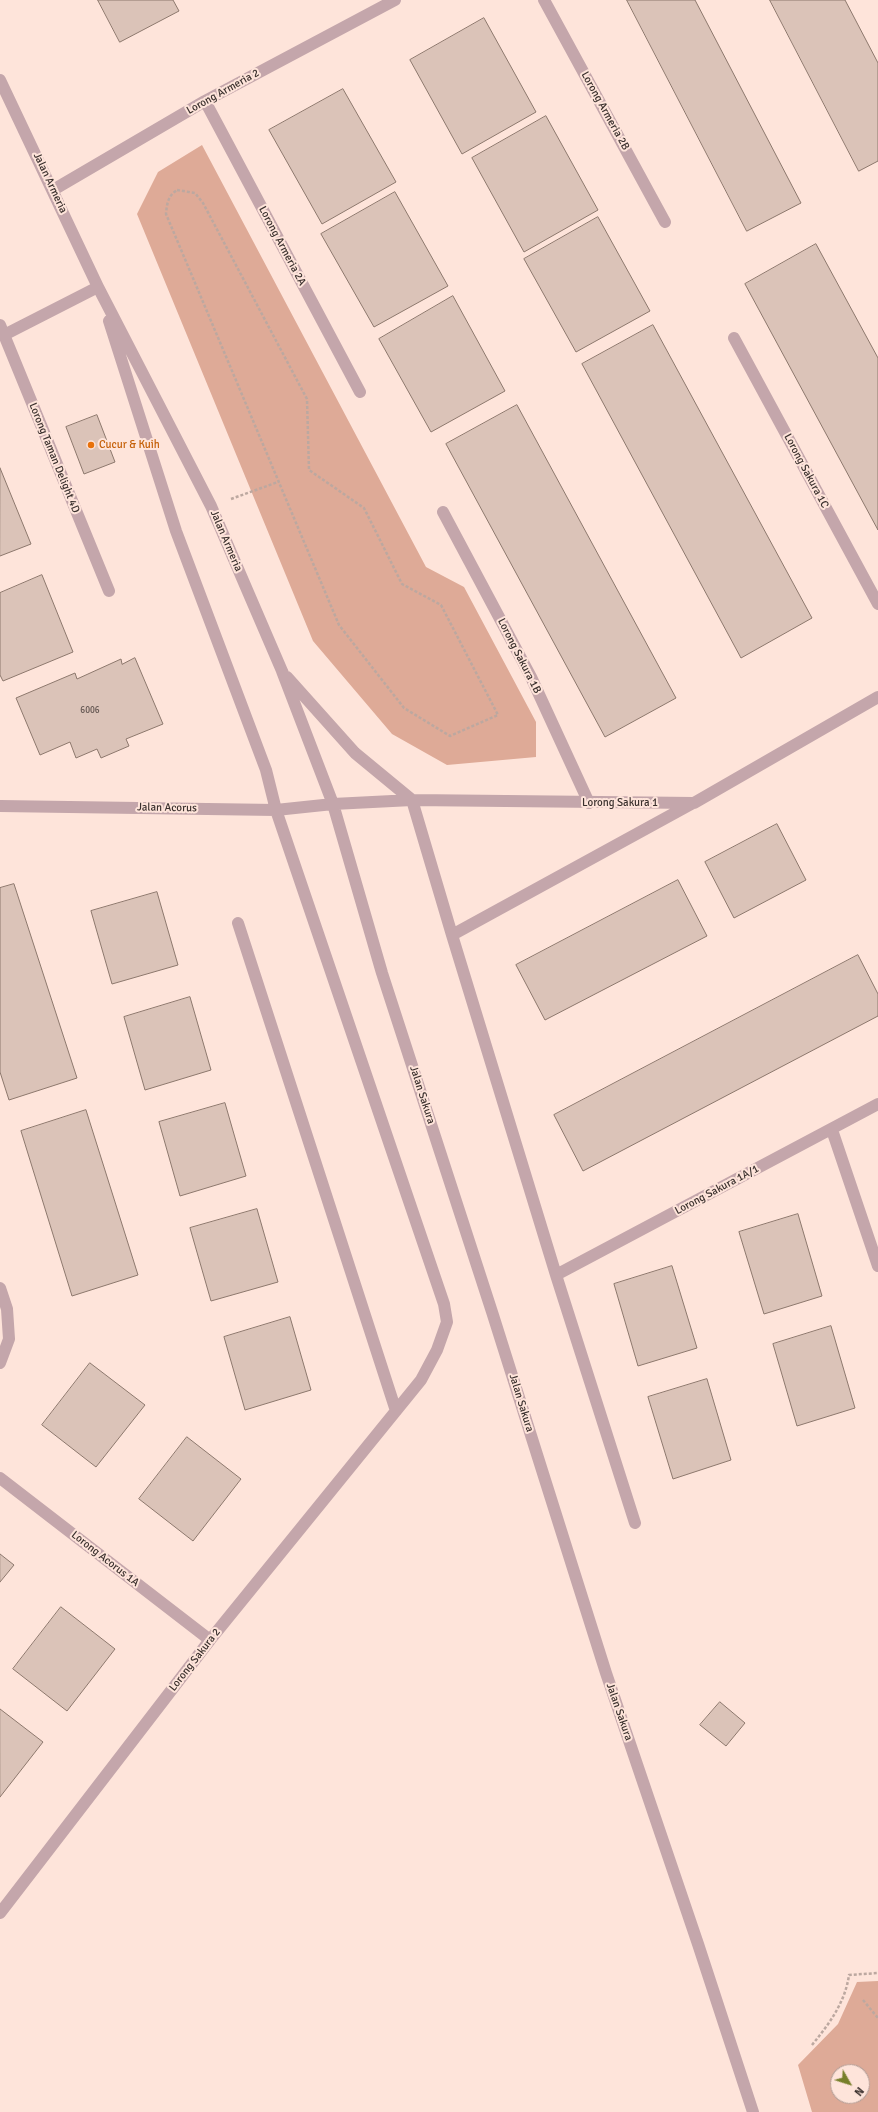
<!DOCTYPE html>
<style>
body{margin:0}
#map{position:relative;width:878px;height:2112px;overflow:hidden;background:#fee4da;font-family:Signika,sans-serif}
canvas{display:block}
.north{position:absolute;left:830px;top:2064px;width:40px;height:40px;box-sizing:border-box;background:#fee4da;border:1px solid #b09c95;border-radius:50%;rotate:129deg;font-size:11px;font-weight:700;line-height:16px;text-align:center;color:#3a302d}
.north::after{content:'';display:block;margin:auto;width:14px;height:18px;background:#777f2a;clip-path:polygon(50% 0,100% 100%,50% 72%,0 100%)}
</style>
<div id="map">
<canvas width="878" height="2112"></canvas>
<div class="north">N</div>
</div>
<script>
const ctx = document.querySelector('canvas').getContext('2d');
ctx.lineJoin = 'round';
function fill(path, color) { ctx.fillStyle = color; ctx.fill(path, 'evenodd'); }
function trace(path, color, width, dash) { ctx.strokeStyle = color; ctx.lineWidth = width; ctx.lineCap = dash ? 'butt' : 'round'; ctx.setLineDash(dash || []); ctx.stroke(path); }
function drawText(font, color, halo, rows, align = 'center') {
  ctx.font = font + ' Signika,sans-serif'; ctx.lineWidth = 4; ctx.setLineDash([]); ctx.textBaseline = 'middle'; ctx.strokeStyle = halo; ctx.fillStyle = color; for (const [text, x, y, turn = 0] of rows) {
    ctx.save(); ctx.translate(x, y); ctx.rotate((+turn || 0) * Math.PI / 180); ctx.textAlign = isNaN(turn) ? turn : align; if (halo) ctx.strokeText(text, 0, 0); ctx.fillText(text, 0, 0); ctx.restore();
  }
}
fill(new Path2D(`
 M 202,145 L 426,567 L 464,587 L 536,722 L 536,757 L 447,765 L 392,734 L 313,641 L 137,214 L 158,172 Z
 M 878,1981 L 878,2112 L 812,2112 L 798,2065 L 838,2024 L 857,1982 ZM 838,2072 L 862,2072 L 862,2096 L 838,2096 Z`), '#deaa97');
const building = new Path2D(`
 M 98,0 L 173,0 L 179,11 L 120,42 Z
 M 627,0 L 695,0 L 801,203 L 747,231 Z
 M 770,0 L 845,0 L 878,63 L 878,161 L 859,171 Z
 M 484,18 L 536,112 L 462,154 L 410,60 Z
 M 343,89 L 396,182 L 322,224 L 269,130 Z
 M 546,116 L 598,210 L 524,252 L 472,158 Z
 M 395,192 L 448,286 L 374,327 L 321,234 Z
 M 598,217 L 650,311 L 576,352 L 524,259 Z
 M 816,244 L 878,358 L 878,530 L 745,284 Z
 M 453,296 L 505,391 L 431,432 L 379,339 Z
 M 653,325 L 812,618 L 741,658 L 582,364 Z
 M 517,405 L 676,698 L 605,737 L 446,444 Z
 M 97,415 L 115,462 L 84,474 L 66,427 Z
 M 0,468 L 31,544 L 0,556 Z
 M 42,575 L 73,652 L 3,681 L 0,675 L 0,593 Z
 M 135,658 L 163,724 L 126,739 L 129,746 L 101,758 L 97,749 L 76,758 L 70,742 L 40,755 L 16,698 L 75,673 L 77,679 L 121,659 L 122,664 Z
 M 777,824 L 806,880 L 734,918 L 705,862 Z
 M 678,880 L 707,936 L 545,1020 L 516,965 Z
 M 14,884 L 77,1078 L 9,1100 L 0,1072 L 0,888 Z
 M 157,892 L 178,965 L 112,984 L 91,911 Z
 M 858,955 L 878,994 L 878,1016 L 583,1171 L 554,1115 Z
 M 190,997 L 211,1070 L 145,1090 L 124,1017 Z
 M 225,1103 L 246,1176 L 180,1196 L 159,1122 Z
 M 86,1110 L 138,1275 L 72,1296 L 21,1131 Z
 M 257,1209 L 278,1282 L 211,1301 L 190,1228 Z
 M 798,1214 L 822,1296 L 764,1314 L 739,1232 Z
 M 672,1266 L 697,1348 L 638,1366 L 614,1284 Z
 M 290,1317 L 311,1390 L 245,1410 L 224,1337 Z
 M 831,1326 L 855,1408 L 797,1426 L 773,1344 Z
 M 90,1363 L 145,1405 L 96,1467 L 42,1425 Z
 M 707,1379 L 731,1460 L 673,1479 L 648,1397 Z
 M 187,1437 L 241,1479 L 193,1541 L 139,1499 Z
 M 0,1554 L 14,1565 L 0,1582 Z
 M 61,1607 L 115,1649 L 67,1711 L 13,1669 Z
 M 720,1702 L 745,1723 L 726,1746 L 700,1725 Z
 M 0,1709 L 43,1742 L 0,1797 Z`);
fill(building, '#dbc3b8');
trace(building, '#8d786d', 1);
trace(new Path2D(`
 M 177,190 L 195,193 L 203,203 L 307,399 L 309,470 L 364,508 L 402,584 L 441,605 L 498,715 L 450,736 L 404,708 L 339,625 L 166,214 C 167,203 168,196 177,190 Z
 M 231,499 L 278,482
 M 863,2000 L 878,2018
 M 812,2045 C 829,2024 845,2003 849,1975 L 878,1973`), '#bca8a0', 2.5, [3, 2]);
trace(new Path2D(`
 M 544,0 L 665,222
 M 0,80 L 98,287 L 211,506 L 282,671 L 333,804 L 382,973 L 493,1315 L 606,1673 L 698,1944 L 753,2112
 M 205,101 L 360,392
 M 53,190 L 205,101 L 395,0
 M 0,325 L 109,591
 M 4,335 L 98,287
 M 734,338 L 878,604
 M 443,512 L 531,677 L 589,803
 M 287,677 L 355,753 L 412,800 L 452,935 L 693,803
 M 0,806 L 276,810 L 333,804 L 412,800 L 694,803 L 878,697
 M 238,923 L 396,1411
 M 452,935 L 556,1275 L 635,1523
 M 832,1130 L 878,1266
 M 556,1275 L 878,1104
 M 0,1288 L 7,1309 L 9,1339 L 0,1363
 M 0,1478 L 210,1640
 M 0,1913 L 210,1640 L 421,1380 L 437,1350 L 447,1322 L 444,1304 L 276,810 L 266,770 L 176,531 L 109,321`), '#c4a6ab', 12);
for (const [x, y, r, color] of [
 [91,445,4,"#e8710a"]
]) { const dot = new Path2D(); dot.arc(x, y, r, 0, 2 * Math.PI); ctx.fillStyle = color; ctx.fill(dot); trace(dot, '#fee4da', 1.5); }
drawText('9px', '#625550', null, [
 ["6006",90,711]
]);
drawText('11px', '#3a302d', '#fee4da', [
 ["Lorong Armeria 2",223,92,-29],
 ["Lorong Armeria 2B",605,111,61],
 ["Jalan Armeria",50,183,65],
 ["Lorong Armeria 2A",282,246,62],
 ["Lorong Taman Delight 4D",54,458,68],
 ["Lorong Sakura 1C",806,471,62],
 ["Jalan Armeria",226,541,67],
 ["Lorong Sakura 1B",519,656,63],
 ["Lorong Sakura 1",620,803],
 ["Jalan Acorus",167,808,1],
 ["Jalan Sakura",422,1095,72],
 ["Lorong Sakura 1A/1",717,1190,-28],
 ["Jalan Sakura",521,1403,73],
 ["Lorong Acorus 1A",105,1559,38],
 ["Lorong Sakura 2",195,1660,-52],
 ["Jalan Sakura",619,1712,71]
]);
drawText('11px', '#c56008', '#fee4da', [
 ["Cucur & Kuih",99,445]
], 'left');
</script>
